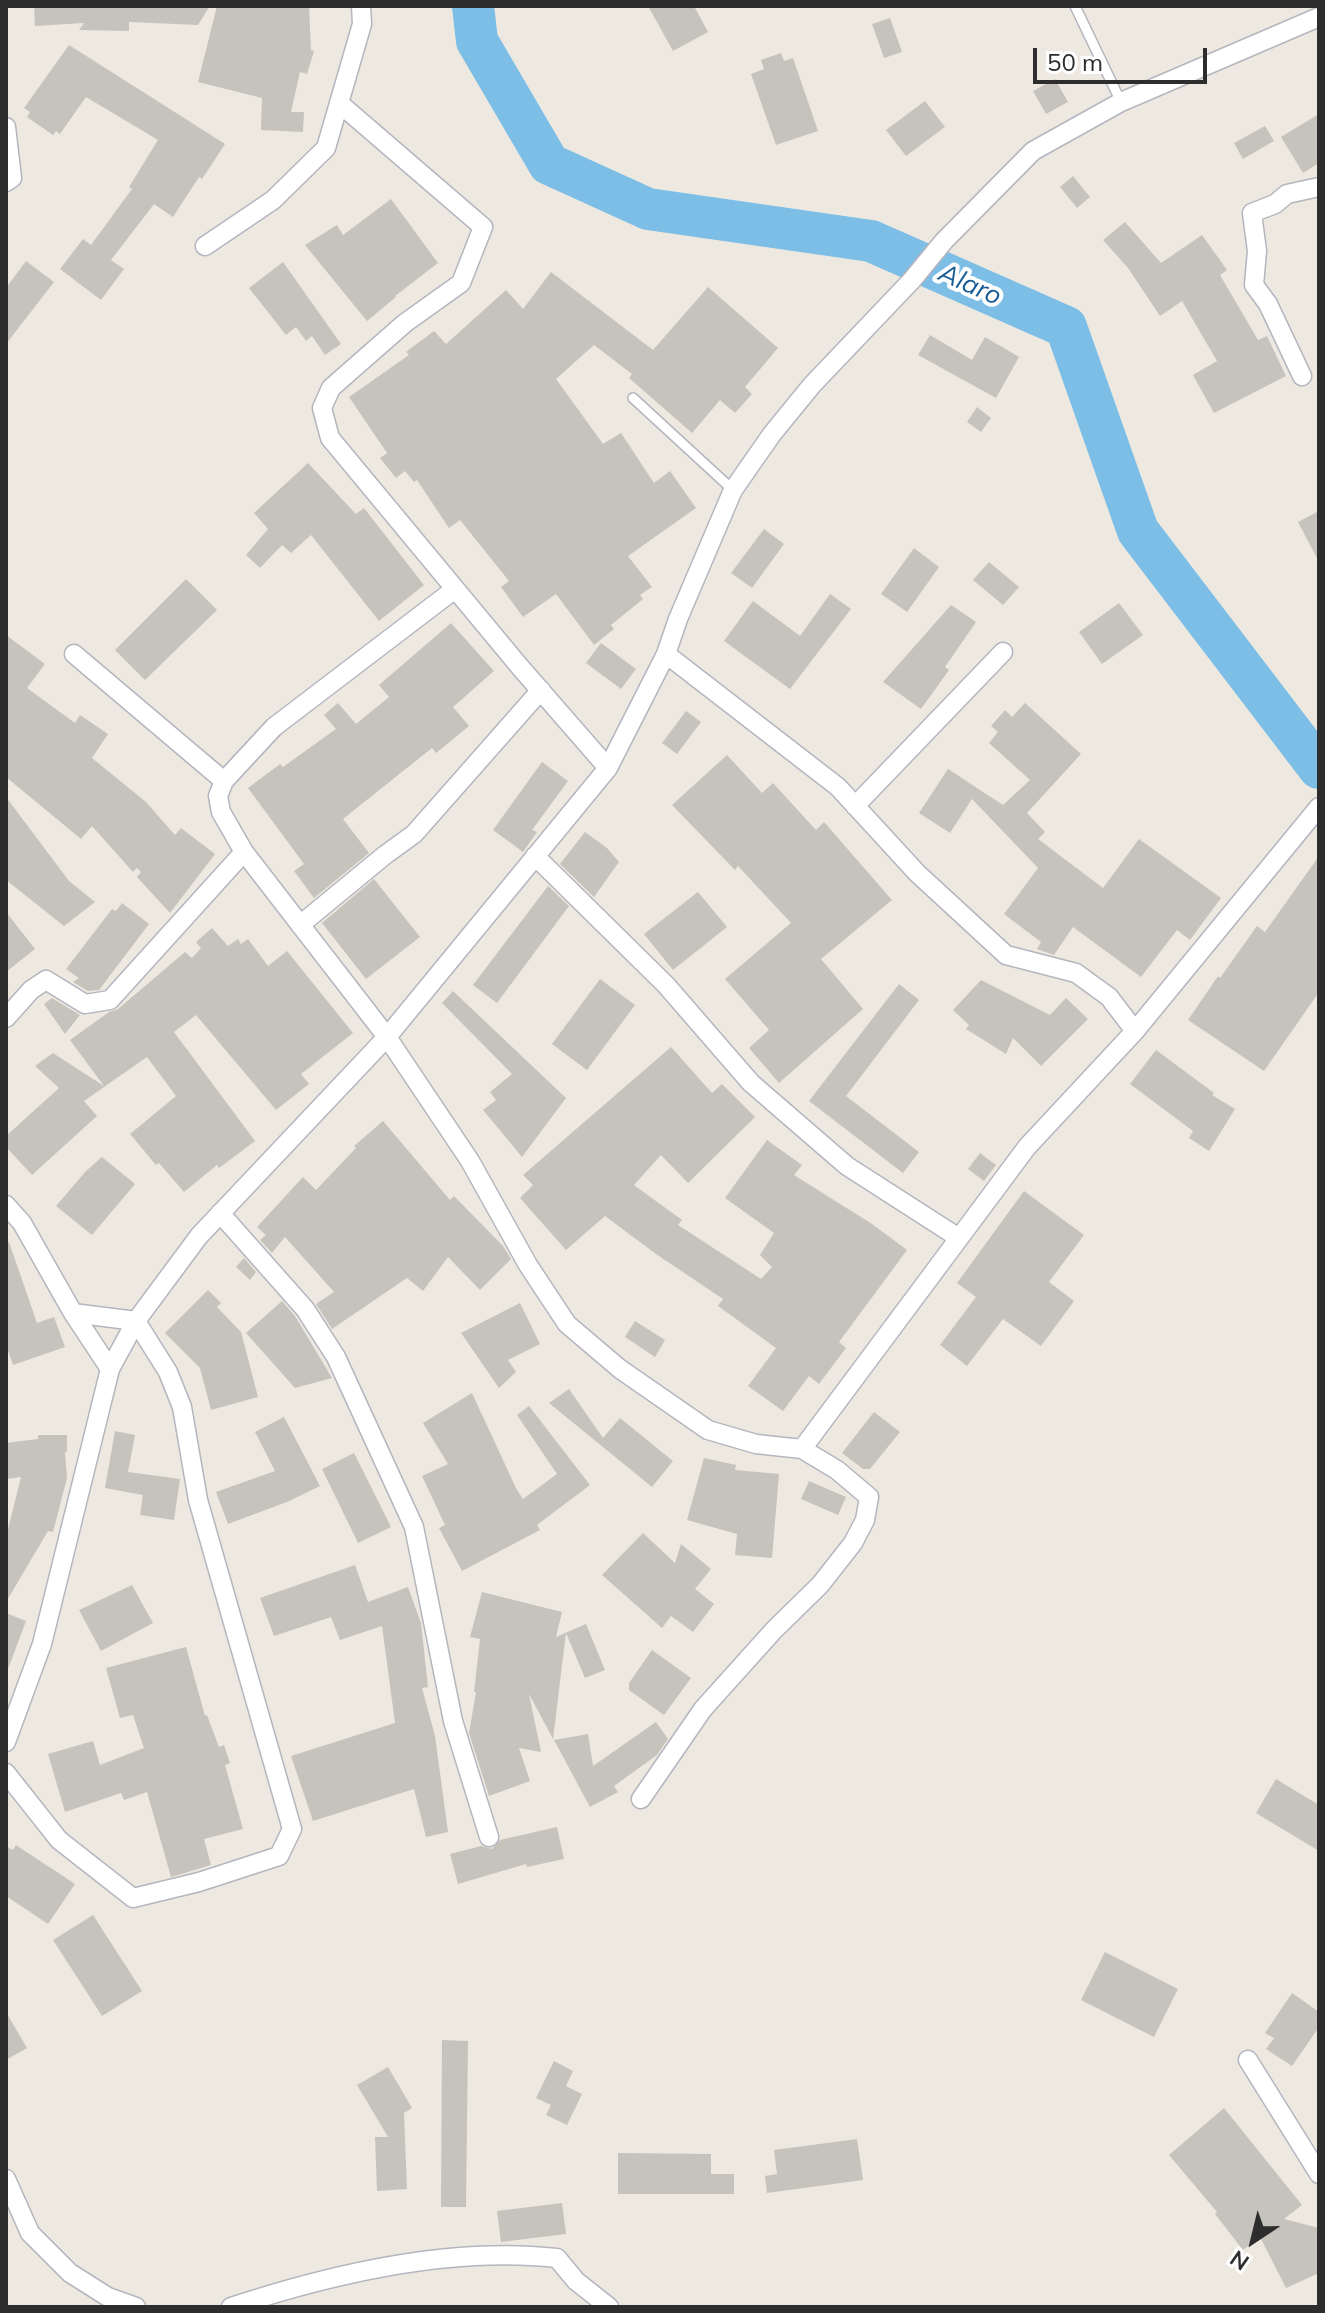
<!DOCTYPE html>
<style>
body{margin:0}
#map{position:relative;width:1325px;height:2313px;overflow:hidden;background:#ede9e1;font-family:Mulish,sans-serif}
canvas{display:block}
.frame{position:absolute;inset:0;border:8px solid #2d2d2d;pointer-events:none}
.north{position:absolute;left:1213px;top:2201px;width:80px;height:80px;-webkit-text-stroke:6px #fff;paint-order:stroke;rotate:215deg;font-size:22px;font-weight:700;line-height:32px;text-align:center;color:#2d2d2d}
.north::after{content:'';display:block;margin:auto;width:28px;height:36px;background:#2d2d2d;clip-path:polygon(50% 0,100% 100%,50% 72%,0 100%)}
.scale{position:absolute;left:1033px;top:48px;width:174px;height:36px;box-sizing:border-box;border:4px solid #2d2d2d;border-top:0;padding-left:10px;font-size:24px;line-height:28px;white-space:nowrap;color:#2d2d2d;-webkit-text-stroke:6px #fff;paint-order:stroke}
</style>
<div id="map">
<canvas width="1325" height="2313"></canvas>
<div class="frame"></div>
<div class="north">N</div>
<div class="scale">50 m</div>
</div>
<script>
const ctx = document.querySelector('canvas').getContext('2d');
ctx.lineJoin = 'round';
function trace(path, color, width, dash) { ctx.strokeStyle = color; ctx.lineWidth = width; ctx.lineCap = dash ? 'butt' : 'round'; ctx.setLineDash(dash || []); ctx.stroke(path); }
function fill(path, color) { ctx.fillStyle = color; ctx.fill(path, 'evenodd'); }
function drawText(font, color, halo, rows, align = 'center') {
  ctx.font = font + ' Mulish,sans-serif'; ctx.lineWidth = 8; ctx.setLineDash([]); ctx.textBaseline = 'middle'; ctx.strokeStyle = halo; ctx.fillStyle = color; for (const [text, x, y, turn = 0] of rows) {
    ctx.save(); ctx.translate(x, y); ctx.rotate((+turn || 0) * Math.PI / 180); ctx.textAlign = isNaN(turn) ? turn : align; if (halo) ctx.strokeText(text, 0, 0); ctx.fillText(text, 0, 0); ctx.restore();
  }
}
trace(new Path2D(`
 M 473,6 L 477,41 L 549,164 L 648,209 L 871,241 L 1066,327 L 1138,531 L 1319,768`), '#7dbee6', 42);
fill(new Path2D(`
 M 34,6 L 210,6 L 198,25 L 129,22 L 129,31 L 79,30 L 84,23 L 35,26 Z
 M 217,6 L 309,6 L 311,50 L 314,51 L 307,74 L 300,72 L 291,112 L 304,112 L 303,132 L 261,130 L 262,98 L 198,82 Z
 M 648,6 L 694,6 L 708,32 L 673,51 Z
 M 890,18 L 902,52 L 884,58 L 872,24 Z
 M 69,45 L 225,144 L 202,179 L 199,177 L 173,217 L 154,204 L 111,260 L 124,269 L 101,300 L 60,269 L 83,239 L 91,245 L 132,189 L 129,187 L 158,140 L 86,97 L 60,134 L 56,131 L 53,135 L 27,117 L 30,112 L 24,108 Z
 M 781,53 L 784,61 L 793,58 L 818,131 L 776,145 L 751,74 L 764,69 L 761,60 Z
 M 1055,79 L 1068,102 L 1046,114 L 1033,91 Z
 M 925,101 L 945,127 L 906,156 L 886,130 Z
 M 1319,114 L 1319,163 L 1303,173 L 1281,137 Z
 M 1265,126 L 1274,141 L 1243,159 L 1234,143 Z
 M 1073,176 L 1090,197 L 1077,208 L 1060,187 Z
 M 391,199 L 438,263 L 395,296 L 396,297 L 367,321 L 305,245 L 337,225 L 343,235 Z
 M 1125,222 L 1161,263 L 1202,235 L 1227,270 L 1220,275 L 1258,340 L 1267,336 L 1286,376 L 1214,413 L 1193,375 L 1217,361 L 1182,301 L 1160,316 L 1128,268 L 1103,240 Z
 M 26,261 L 54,282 L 6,344 L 6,288 Z
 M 283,262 L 341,344 L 325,355 L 312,336 L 306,341 L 296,327 L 286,335 L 249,288 Z
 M 551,272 L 653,350 L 708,287 L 778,348 L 745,387 L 752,394 L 735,413 L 720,400 L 692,433 L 629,378 L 632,374 L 594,345 L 556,379 L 603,444 L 621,433 L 654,483 L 670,471 L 696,508 L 628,556 L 652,587 L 640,595 L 643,599 L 611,625 L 614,629 L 594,645 L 556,594 L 523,617 L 501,587 L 509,581 L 460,520 L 449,528 L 417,480 L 414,482 L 405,471 L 396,478 L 380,458 L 387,453 L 349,397 L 409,355 L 406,352 L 434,331 L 446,344 L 506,290 L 523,309 Z
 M 930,335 L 972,360 L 985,337 L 1019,357 L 996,398 L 918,355 Z
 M 977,407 L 991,418 L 981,432 L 967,422 Z
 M 308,463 L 356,514 L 364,508 L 424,585 L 379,621 L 311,535 L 291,553 L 282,545 L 260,568 L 246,555 L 268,529 L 254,513 Z
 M 1319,511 L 1319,562 L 1298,522 Z
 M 764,529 L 784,544 L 752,588 L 731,573 Z
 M 914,548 L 939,567 L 907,612 L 881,594 Z
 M 989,562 L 1019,587 L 1003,605 L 973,580 Z
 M 186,579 L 217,610 L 145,680 L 115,650 Z
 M 830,594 L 851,609 L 790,689 L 724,641 L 753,601 L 800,636 Z
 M 1119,603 L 1143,635 L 1102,664 L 1079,632 Z
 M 951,605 L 976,622 L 945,667 L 949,670 L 921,709 L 883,682 Z
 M 451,623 L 494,671 L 453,707 L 469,726 L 436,753 L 432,748 L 343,819 L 369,853 L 314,898 L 294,871 L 304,864 L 248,788 L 280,764 L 283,767 L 336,729 L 324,715 L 338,703 L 356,724 L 389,697 L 379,685 Z
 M 6,635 L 45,664 L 27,688 L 75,723 L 80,715 L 108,734 L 92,758 L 146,802 L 175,835 L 181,828 L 215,854 L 170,913 L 137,877 L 141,872 L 137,868 L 133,872 L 92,826 L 81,839 L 6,777 Z
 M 601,643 L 636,669 L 621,689 L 586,663 Z
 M 1025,703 L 1081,754 L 1027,813 L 1045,832 L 1038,839 L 1103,888 L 1139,839 L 1221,898 L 1190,940 L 1177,930 L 1141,977 L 1073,927 L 1054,955 L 1037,949 L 1041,942 L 1004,914 L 1038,868 L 972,799 L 950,833 L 919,813 L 948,769 L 1003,805 L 1030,780 L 989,743 L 998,732 L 991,726 L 1005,710 L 1012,717 Z
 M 686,711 L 701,722 L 677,754 L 662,743 Z
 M 727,755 L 762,793 L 773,783 L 816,830 L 824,822 L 892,900 L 821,959 L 863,1009 L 779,1083 L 749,1048 L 769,1030 L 725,979 L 791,923 L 738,866 L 735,870 L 672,805 Z
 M 542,762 L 568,781 L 532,830 L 537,832 L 523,852 L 493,830 Z
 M 6,797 L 69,881 L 95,902 L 64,926 L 6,880 Z
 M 585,832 L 607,848 L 619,862 L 594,897 L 560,864 Z
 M 1319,856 L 1319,992 L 1264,1071 L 1188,1020 L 1218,976 L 1220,978 L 1257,926 L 1265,932 Z
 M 374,879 L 420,937 L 366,979 L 322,923 Z
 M 548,886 L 569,906 L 497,1003 L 473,985 Z
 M 698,892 L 727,927 L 673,970 L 644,934 Z
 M 122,903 L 149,924 L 99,990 L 88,991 L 73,982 L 79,978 L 66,969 L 112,909 L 116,911 Z
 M 6,912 L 35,949 L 6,972 Z
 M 212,928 L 228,946 L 238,939 L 241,944 L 248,939 L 268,966 L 287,951 L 353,1033 L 301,1074 L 309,1084 L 276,1110 L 196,1015 L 174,1032 L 255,1141 L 219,1168 L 217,1165 L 184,1192 L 159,1163 L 156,1165 L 130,1134 L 176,1096 L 147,1057 L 84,1101 L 97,1116 L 32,1175 L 6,1147 L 6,1136 L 59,1088 L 35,1066 L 53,1053 L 104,1086 L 70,1040 L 109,1012 L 118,1009 L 185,952 L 192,958 L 201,948 L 196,942 Z
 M 600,979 L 635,1005 L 587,1070 L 552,1044 Z
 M 981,980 L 1050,1015 L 1066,998 L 1088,1019 L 1041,1066 L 1013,1038 L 1006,1054 L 966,1029 L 969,1025 L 953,1010 Z
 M 899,984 L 919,1000 L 846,1096 L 919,1152 L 903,1173 L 809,1101 Z
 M 453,991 L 566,1098 L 522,1157 L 483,1110 L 496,1100 L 490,1092 L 512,1074 L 442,1003 Z
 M 52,998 L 80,1015 L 65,1034 L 44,1004 Z
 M 671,1047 L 712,1093 L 722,1084 L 755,1117 L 688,1183 L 661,1155 L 634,1185 L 682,1220 L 678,1225 L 761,1279 L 772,1267 L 760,1255 L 774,1233 L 725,1198 L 767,1140 L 802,1165 L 794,1175 L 872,1224 L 907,1250 L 839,1342 L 846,1348 L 819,1384 L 809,1376 L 783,1411 L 748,1386 L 776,1348 L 718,1306 L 723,1299 L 656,1254 L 605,1216 L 566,1250 L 520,1198 L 533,1185 L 523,1175 Z
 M 1156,1050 L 1214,1093 L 1212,1095 L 1235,1109 L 1209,1151 L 1189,1138 L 1193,1131 L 1130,1084 Z
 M 383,1121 L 450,1200 L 454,1196 L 503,1246 L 511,1259 L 480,1290 L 448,1257 L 423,1291 L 407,1278 L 332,1329 L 316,1304 L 334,1292 L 285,1237 L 272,1253 L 260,1240 L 266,1235 L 257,1227 L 303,1177 L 316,1190 L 356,1148 L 354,1146 Z
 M 980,1153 L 996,1165 L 984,1181 L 968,1169 Z
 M 102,1157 L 135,1184 L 92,1235 L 56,1206 L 86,1171 Z
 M 1024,1191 L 1084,1235 L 1049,1282 L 1074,1301 L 1041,1346 L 1003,1319 L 967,1366 L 940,1345 L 976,1297 L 957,1283 Z
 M 9,1242 L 37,1323 L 54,1317 L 65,1347 L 13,1365 L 6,1345 L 6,1243 Z
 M 244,1258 L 256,1272 L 250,1280 L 236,1267 Z
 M 208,1290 L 221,1303 L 217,1307 L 241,1332 L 258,1397 L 211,1410 L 200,1368 L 165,1333 Z
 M 282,1301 L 295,1316 L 332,1378 L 295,1388 L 246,1333 Z
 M 520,1303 L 540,1344 L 508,1360 L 516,1372 L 499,1388 L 461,1333 Z
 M 635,1321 L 665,1340 L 655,1357 L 625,1337 Z
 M 569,1389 L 603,1438 L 620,1418 L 673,1461 L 652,1487 L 549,1403 Z
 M 472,1393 L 516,1488 L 523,1499 L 557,1474 L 517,1415 L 529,1406 L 590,1485 L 537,1525 L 540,1530 L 462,1571 L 439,1528 L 445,1525 L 422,1476 L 448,1464 L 423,1423 Z
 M 874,1412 L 900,1432 L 870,1469 L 863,1469 L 842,1453 Z
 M 284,1417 L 320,1486 L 287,1502 L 228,1524 L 216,1492 L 275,1471 L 255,1432 Z
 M 115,1431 L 135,1435 L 128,1472 L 180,1479 L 174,1520 L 140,1515 L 143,1495 L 105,1488 Z
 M 38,1435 L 67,1435 L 67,1452 L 65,1452 L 67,1478 L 53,1532 L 48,1531 L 6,1602 L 6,1537 L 21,1477 L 6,1479 L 6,1443 L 38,1439 Z
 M 354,1453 L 391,1527 L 358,1543 L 322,1469 Z
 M 704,1458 L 736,1465 L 735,1470 L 779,1474 L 772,1558 L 735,1555 L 737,1534 L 687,1520 Z
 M 809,1481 L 846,1497 L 838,1515 L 801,1499 Z
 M 643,1533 L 675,1563 L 681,1544 L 711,1569 L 695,1589 L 714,1604 L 693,1632 L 671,1616 L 662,1628 L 602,1575 Z
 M 355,1565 L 368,1602 L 408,1587 L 421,1623 L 428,1687 L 422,1688 L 435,1736 L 448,1832 L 426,1837 L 414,1789 L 313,1821 L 291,1756 L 395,1723 L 382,1626 L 340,1640 L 331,1617 L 274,1636 L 260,1598 Z
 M 132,1585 L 153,1623 L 101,1651 L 79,1610 Z
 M 482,1592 L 562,1612 L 556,1637 L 586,1624 L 605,1670 L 585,1678 L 566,1633 L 553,1739 L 529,1694 L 541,1752 L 519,1748 L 530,1781 L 489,1796 L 469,1733 L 476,1692 L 474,1692 L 480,1639 L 470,1637 Z
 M 6,1613 L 26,1621 L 8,1669 L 6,1669 Z
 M 186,1647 L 205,1716 L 207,1715 L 219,1747 L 224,1745 L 230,1763 L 225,1765 L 243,1829 L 204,1839 L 211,1865 L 171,1877 L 147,1792 L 124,1800 L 121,1793 L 65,1812 L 48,1754 L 93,1741 L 100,1765 L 144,1748 L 133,1715 L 120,1718 L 106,1668 Z
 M 652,1650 L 691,1678 L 664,1715 L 629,1690 L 629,1683 Z
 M 656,1722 L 668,1739 L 657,1755 L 614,1786 L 618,1792 L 590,1807 L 554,1740 L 588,1734 L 593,1766 Z
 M 1276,1779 L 1319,1805 L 1319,1851 L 1256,1813 Z
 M 557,1827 L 564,1859 L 527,1867 L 526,1864 L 458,1884 L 450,1854 L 481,1846 L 492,1849 L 500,1840 Z
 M 16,1845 L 75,1884 L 48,1924 L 6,1896 L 6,1846 L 13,1850 Z
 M 93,1915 L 142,1991 L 102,2016 L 53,1940 Z
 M 1105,1952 L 1178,1989 L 1154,2037 L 1081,2000 Z
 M 1292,1993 L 1319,2012 L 1319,2027 L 1292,2066 L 1266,2049 L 1274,2038 L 1265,2033 Z
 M 6,2012 L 27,2048 L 6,2060 Z
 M 442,2040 L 468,2041 L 466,2207 L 441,2207 Z
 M 554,2061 L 573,2071 L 566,2086 L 582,2094 L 567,2125 L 546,2115 L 551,2105 L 536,2098 Z
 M 388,2067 L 412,2108 L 404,2113 L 407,2189 L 377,2191 L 375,2137 L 388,2137 L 357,2085 Z
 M 1224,2108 L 1302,2205 L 1284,2219 L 1319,2228 L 1319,2273 L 1286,2288 L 1260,2237 L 1243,2250 L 1215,2214 L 1217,2212 L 1169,2155 Z
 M 857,2139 L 863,2180 L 767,2193 L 765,2176 L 777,2174 L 774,2150 Z
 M 618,2153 L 711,2154 L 711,2174 L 734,2174 L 734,2194 L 618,2194 Z
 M 562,2203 L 566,2234 L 501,2242 L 497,2211 Z`), '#c6c3bc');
const lane = new Path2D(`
 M 1075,6 L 1121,102
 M 633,398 L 733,490`);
const street = new Path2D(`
 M 339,103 L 483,227 L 461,283 L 405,323 L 331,388 L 322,408 L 330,438 L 520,667 L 608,768
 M 6,127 L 12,178 L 6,182
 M 205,246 L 273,200 L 326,148 L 362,24 L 361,6
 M 1302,376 L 1268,304 L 1254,285 L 1257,251 L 1252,213 L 1275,204 L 1287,194 L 1319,187
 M 455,589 L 274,727 L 224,781 L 218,796 L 221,812 L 244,852 L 387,1037 L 470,1161 L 528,1265 L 567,1324 L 620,1369 L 708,1430 L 756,1444 L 802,1449 L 1027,1147 L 1135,1031 L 1319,807
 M 74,654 L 224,781
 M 666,654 L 838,787 L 917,873 L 1006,955 L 1076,973 L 1109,997 L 1135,1031
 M 855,806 L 1003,652
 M 535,856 L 666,985 L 751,1083 L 847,1166 L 959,1238
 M 300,925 L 385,855 L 414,834 L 541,690
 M 6,1018 L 31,990 L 46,980 L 85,1004 L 110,1000 L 244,852
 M 6,1205 L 22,1223 L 73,1313 L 110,1369
 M 220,1213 L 305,1309 L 336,1357 L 414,1527 L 453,1721 L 489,1837
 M 6,1742 L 42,1644 L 110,1369 L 136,1321 L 199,1236 L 387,1037 L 608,768 L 666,654 L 678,619 L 733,490 L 772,434 L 812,385 L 912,280 L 944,241 L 1033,151 L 1121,102 L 1319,17
 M 6,1773 L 59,1840 L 133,1898 L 199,1882 L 279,1856 L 292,1829 L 198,1500 L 182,1407 L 168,1372 L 136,1321 L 73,1313
 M 641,1799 L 703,1709 L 774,1630 L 820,1585 L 853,1543 L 865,1520 L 869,1497 L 837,1470 L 802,1449
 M 1248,2060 L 1319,2174
 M 6,2179 L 30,2233 L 70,2273 L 108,2297 L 136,2307
 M 231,2307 C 331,2274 451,2246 557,2258 L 576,2281 L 609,2307`);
trace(lane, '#b4b5bf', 12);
trace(street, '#b4b5bf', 21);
trace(lane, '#fff', 9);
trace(street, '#fff', 18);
drawText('italic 26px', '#195c95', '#fff', [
 ["Alaro",970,285,24]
]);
</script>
